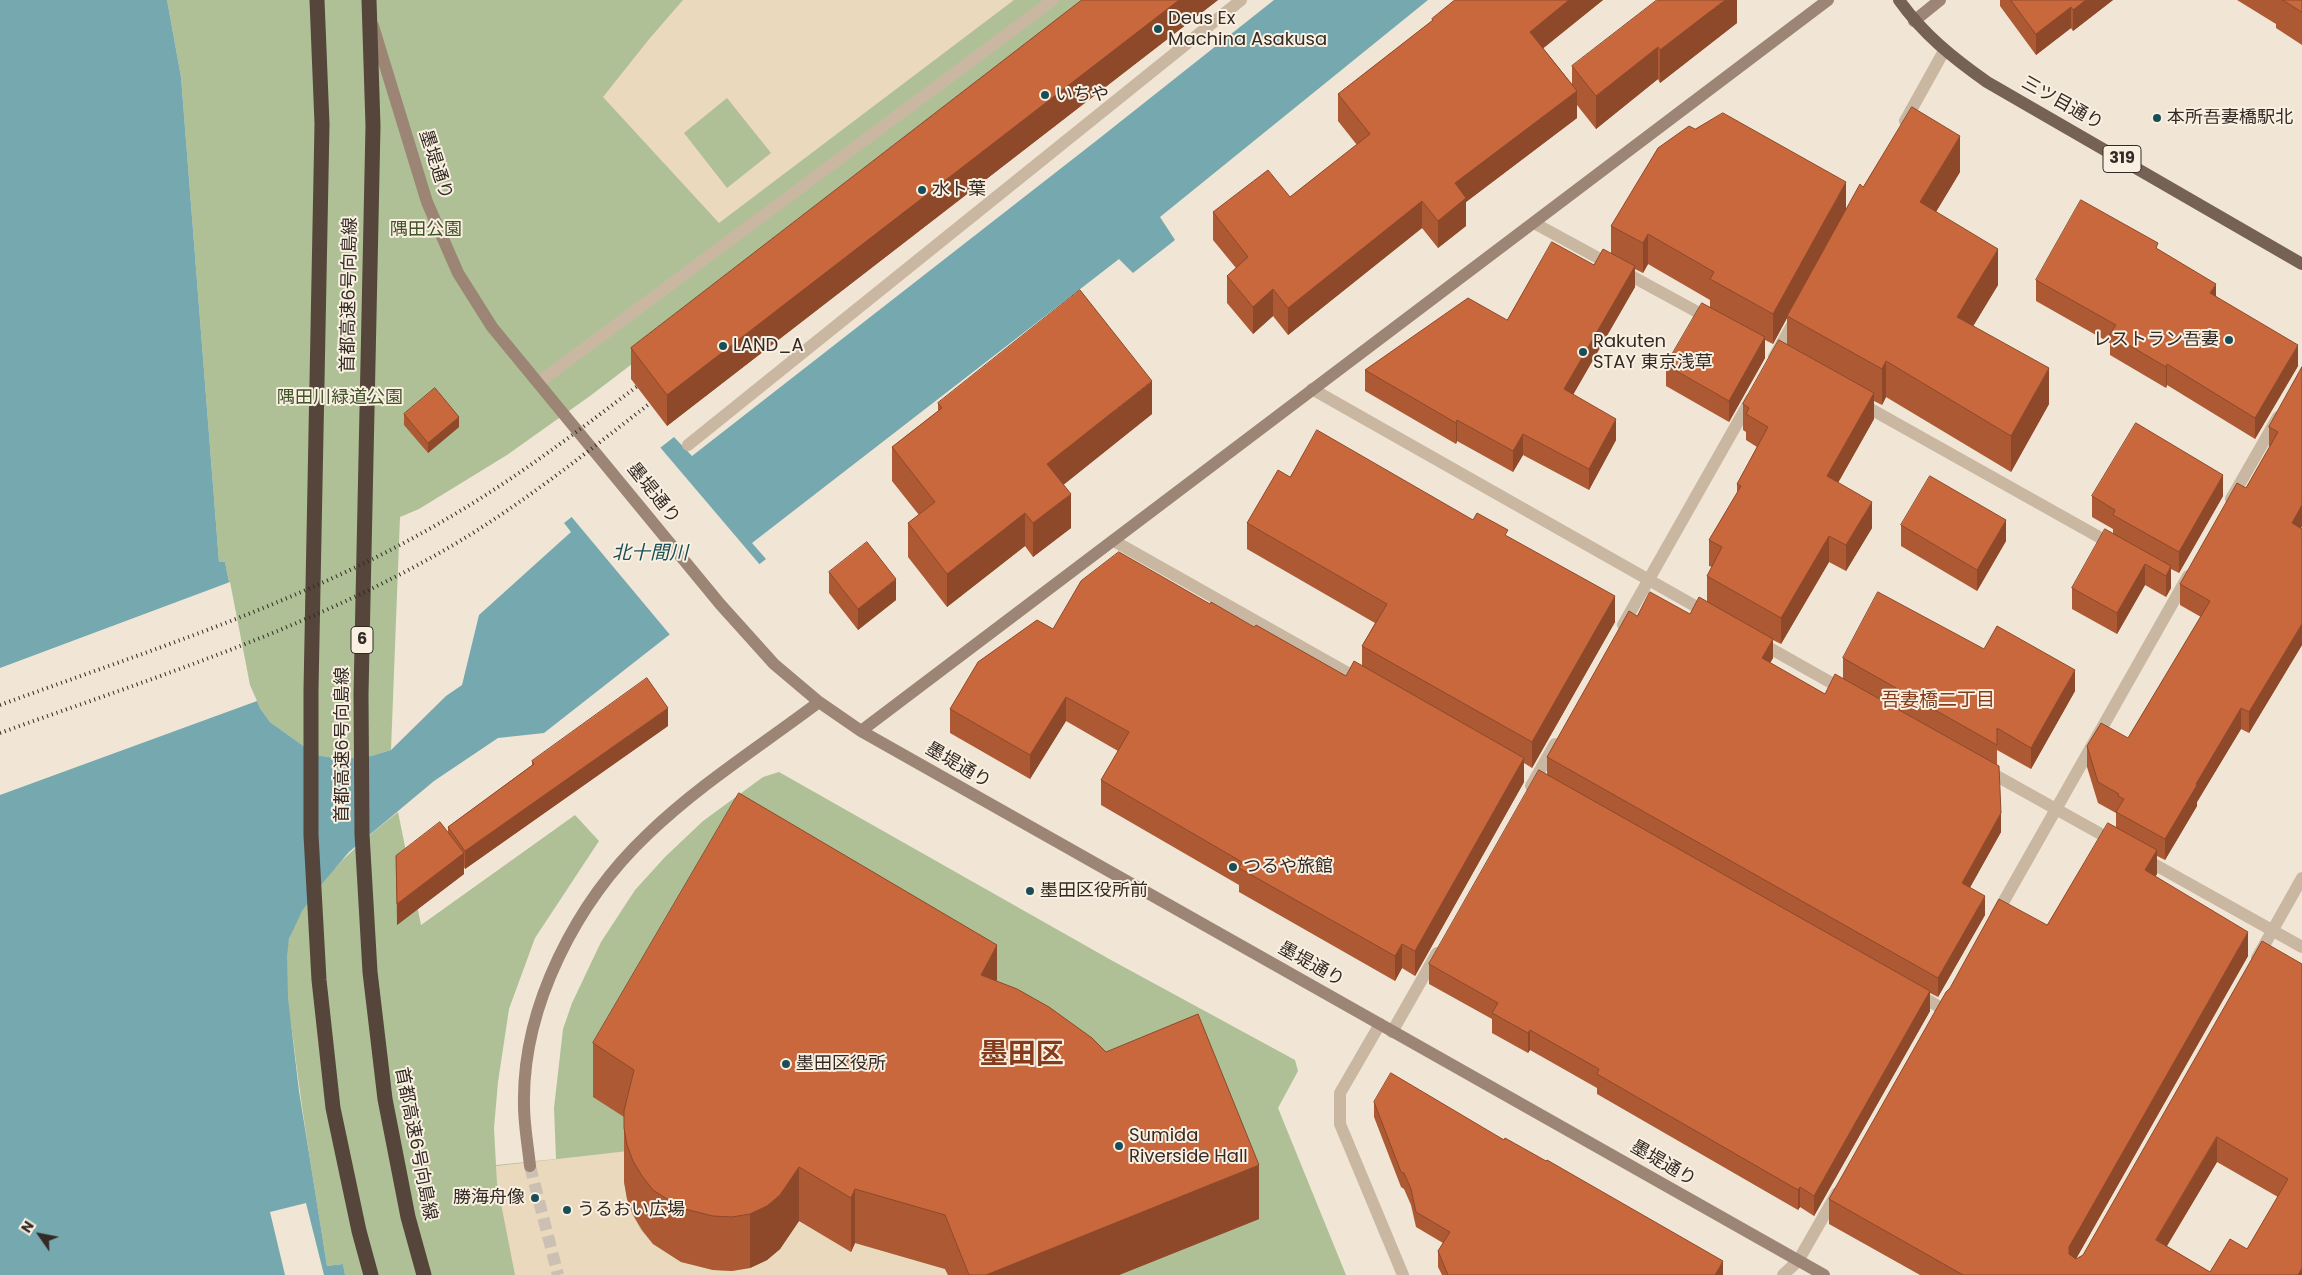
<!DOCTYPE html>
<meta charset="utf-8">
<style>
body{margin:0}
#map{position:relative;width:2302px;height:1275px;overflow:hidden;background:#f1e6d6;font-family:Poppins,sans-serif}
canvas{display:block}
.north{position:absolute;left:15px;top:1210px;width:50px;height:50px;-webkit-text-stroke:4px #f9f0e2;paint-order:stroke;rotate:303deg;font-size:14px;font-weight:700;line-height:20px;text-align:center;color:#342a25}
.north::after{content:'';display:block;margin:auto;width:18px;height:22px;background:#342a25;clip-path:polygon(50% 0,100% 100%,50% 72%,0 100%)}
</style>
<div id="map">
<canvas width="2302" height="1275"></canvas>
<div class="north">N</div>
</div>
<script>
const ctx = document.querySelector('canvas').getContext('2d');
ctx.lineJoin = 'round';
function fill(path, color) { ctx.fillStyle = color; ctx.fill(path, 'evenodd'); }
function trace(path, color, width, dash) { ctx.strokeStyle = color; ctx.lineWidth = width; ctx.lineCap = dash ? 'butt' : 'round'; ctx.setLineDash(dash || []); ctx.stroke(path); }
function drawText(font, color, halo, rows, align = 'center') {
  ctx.font = font + ' Poppins,"Noto Sans JP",sans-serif'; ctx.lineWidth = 4; ctx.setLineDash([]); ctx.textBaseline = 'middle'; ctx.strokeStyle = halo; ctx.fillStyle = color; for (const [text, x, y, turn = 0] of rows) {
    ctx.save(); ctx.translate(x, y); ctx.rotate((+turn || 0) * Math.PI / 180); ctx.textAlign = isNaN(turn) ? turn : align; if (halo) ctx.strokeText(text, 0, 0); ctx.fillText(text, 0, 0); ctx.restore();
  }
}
fill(new Path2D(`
 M 167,0 L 1109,0 L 590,396 L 507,455 L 419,509 L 400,517 L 391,750 L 371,756 L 340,759 L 316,755 L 270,722 L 260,708 L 250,685 L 225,562 L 219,562 L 181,77 Z
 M 779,772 L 1111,960 L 1295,1060 L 1298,1071 L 1278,1108 L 1346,1275 L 345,1275 L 343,1264 L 327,1266 C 315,1190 302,1114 293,1038 C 289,1007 281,970 289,940 C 303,890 359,843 398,812 L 421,925 L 575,815 L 599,841 L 535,938 L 509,1009 L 498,1082 L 494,1128 L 496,1165 L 556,1159 L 554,1108 L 563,1029 L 572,1003 L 601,942 L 635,890 L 665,857 L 703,821 L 763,777 Z`), '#afc096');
fill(new Path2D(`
 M 683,0 L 1014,0 L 719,223 L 603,97 L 650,38 ZM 727,98 L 771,153 L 727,188 L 684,133 Z
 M 628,1151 L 624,1165 L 624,1182 L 627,1199 L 633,1215 L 641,1230 L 653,1244 L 681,1262 L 713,1270 L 732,1271 L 750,1268 L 767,1260 L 780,1249 L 798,1220 L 851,1251 L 855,1243 L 945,1269 L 948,1275 L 515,1275 L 497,1183 L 496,1166 Z`), '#ead9bc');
fill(new Path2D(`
 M 0,0 L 167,0 L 181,77 L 219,562 L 225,562 L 250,685 L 260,708 L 270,722 L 316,755 L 340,759 L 371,756 L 391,750 L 446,696 L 462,685 L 479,615 L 571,532 L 564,523 L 674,437 L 692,456 L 1096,141 L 1274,0 L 1428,0 L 1160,217 L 1175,240 L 1133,273 L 1119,259 L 752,543 L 766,559 L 544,733 L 498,738 L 434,781 L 349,852 L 321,885 L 302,911 L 289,939 L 287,956 L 288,998 L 299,1091 L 327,1266 L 343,1264 L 345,1275 L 0,1275 Z`), '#75a8af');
fill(new Path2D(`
 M 659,446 L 761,566 L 671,636 L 570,515 Z
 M 230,582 L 250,685 L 257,701 L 0,795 L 0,668 Z
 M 306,1203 L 324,1275 L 285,1275 L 270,1212 Z`), '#f1e6d6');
trace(new Path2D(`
 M 530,1166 L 558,1275`), '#cbc0b3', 12, [12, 6]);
trace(new Path2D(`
 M 1905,121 L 1944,51
 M 1534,223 L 1712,320
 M 1774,357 L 1795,320
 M 538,383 L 1053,0
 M 1312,389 L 1709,614
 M 1860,403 L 2115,546
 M 688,445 L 1241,0
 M 2231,499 L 2278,417
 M 1114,541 L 1362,681
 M 1623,625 L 1751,399
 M 1759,642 L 1844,690
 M 1986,770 L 2115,842
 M 1531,786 L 1555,744
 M 2143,858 L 2302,947
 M 1996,915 L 2188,576
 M 2257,958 L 2302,878
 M 1917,994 L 1943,1009
 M 1380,1024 L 1340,1093 L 1340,1124 L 1403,1275
 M 1392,1032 L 1437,953
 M 1783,1275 L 1798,1261 L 1837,1193`), '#c9b7a2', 12);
trace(new Path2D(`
 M 1914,21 L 1940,0
 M 373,26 L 427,202 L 458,273 L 492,327 L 720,604 L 774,664 L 819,702 L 861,731 L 1824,1275
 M 861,731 L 1828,0
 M 530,1166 C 528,1146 524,1125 524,1105 C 522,1006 577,901 648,834 C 700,784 762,745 819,702`), '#9c8574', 12);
trace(new Path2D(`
 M 1899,0 C 1923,34 1953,58 1987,82 L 2302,264`), '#766255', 12);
trace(new Path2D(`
 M 317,0 L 322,124 L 311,690 L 311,835 L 319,980 L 333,1108 L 359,1231 L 371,1275
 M 369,0 L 373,126 L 361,694 L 362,834 L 370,972 L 385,1099 L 408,1217 L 424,1275`), '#55453b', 15);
trace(new Path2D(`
 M 0,705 C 150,650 305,602 443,521 C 516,479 582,428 648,378
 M 0,733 C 147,680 297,633 434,556 C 515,511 588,451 662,394`), '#342a25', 4, [1, 4]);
fill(new Path2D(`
 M 1082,0 L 1218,0 L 667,426 L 631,379 L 631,348 Z
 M 1455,0 L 1603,0 L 1543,48 L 1572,84 L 1572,66 L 1737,0 L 1737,23 L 1660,83 L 1658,79 L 1596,129 L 1577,105 L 1577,118 L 1466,202 L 1466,226 L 1438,248 L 1422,228 L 1288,335 L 1273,316 L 1253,334 L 1227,303 L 1227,276 L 1236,268 L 1213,240 L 1213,212 L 1290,197 L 1357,145 L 1338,121 L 1338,94 L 1432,21 L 1432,19 Z
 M 2000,0 L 2113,0 L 2073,31 L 2071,28 L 2036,55 L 2000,6 Z
 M 2237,0 L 2302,0 L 2302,45 L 2276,28 L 2276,24 Z
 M 1960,172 L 1936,212 L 1998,285 L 1973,326 L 2049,404 L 2011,472 L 1886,397 L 1882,405 L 1874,401 L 1874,419 L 1838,483 L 1872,528 L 1846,571 L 1829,562 L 1781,644 L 1773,640 L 1773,658 L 1770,663 L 1825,694 L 1843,678 L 1843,658 L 1984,649 L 2075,691 L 2031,769 L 1997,750 L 1997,766 L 2001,832 L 1970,887 L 1985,915 L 1938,997 L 1930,993 L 1930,1011 L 1814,1216 L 1800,1207 L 1798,1210 L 1597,1094 L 1597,1088 L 1530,1050 L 1528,1053 L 1492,1033 L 1492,1019 L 1429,984 L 1429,964 L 1547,775 L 1547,757 L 1637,616 L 1690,614 L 1707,602 L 1707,576 L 1712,567 L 1709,566 L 1709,540 L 1737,493 L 1737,484 L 1757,447 L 1746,440 L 1746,432 L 1743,430 L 1743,404 L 1787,344 L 1787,318 L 1773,344 L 1765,340 L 1765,358 L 1729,422 L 1666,386 L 1666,365 L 1710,307 L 1710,300 L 1648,264 L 1643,273 L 1635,269 L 1635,287 L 1573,395 L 1616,440 L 1589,490 L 1523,455 L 1513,472 L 1457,441 L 1456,444 L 1365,391 L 1365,370 L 1507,320 L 1611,253 L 1611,226 L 1846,210 L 1863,187 Z
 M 2158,249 L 2216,296 L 2298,366 L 2255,439 L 2167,385 L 2166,388 L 2110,355 L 2110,343 L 2036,301 L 2036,280 Z
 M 2302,367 L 2302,526 L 2301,529 L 2302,529 L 2302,645 L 2249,733 L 2241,729 L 2197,802 L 2197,806 L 2165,860 L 2157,856 L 2157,874 L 2155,876 L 2248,956 L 2076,1259 L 2083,1255 L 2302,964 L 2302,1275 L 1920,1275 L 1829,1224 L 1829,1199 L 2047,925 L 2116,827 L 2116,813 L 2098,803 L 2087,767 L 2087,746 L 2128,738 L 2201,617 L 2180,605 L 2180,584 L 2246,488 L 2269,448 L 2269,427 ZM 2217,1162 L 2278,1197 L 2247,1249 L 2210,1272 L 2167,1246 Z
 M 938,403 L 1152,414 L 1063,485 L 1071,528 L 1033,557 L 1025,546 L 947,607 L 908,557 L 908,523 L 919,515 L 892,481 L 892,447 L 938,411 Z
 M 404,414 L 459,427 L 428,453 L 404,425 Z
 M 1290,477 L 1473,520 L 1508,537 L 1615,622 L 1532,768 L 1524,763 L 1524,782 L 1415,976 L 1402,968 L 1395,981 L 1239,892 L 1239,885 L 1101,805 L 1101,780 L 1118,751 L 1066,721 L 1030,779 L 950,733 L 950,709 L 1053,629 L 1210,604 L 1346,676 L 1362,666 L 1362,646 L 1375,623 L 1247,549 L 1247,523 Z
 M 2092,496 L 2223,496 L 2179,573 L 2171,569 L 2171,588 L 2166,597 L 2145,585 L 2117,634 L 2072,609 L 2072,588 L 2113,533 L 2113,529 L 2092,517 Z
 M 1901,525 L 2006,541 L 1977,591 L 1901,546 Z
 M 829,572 L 896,600 L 858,630 L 829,593 Z
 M 668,726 L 465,869 L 464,867 L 464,874 L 397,925 L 396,856 L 448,833 L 448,827 L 532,765 L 532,761 Z
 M 997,981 L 1259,1219 L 1119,1275 L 948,1275 L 945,1269 L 855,1243 L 851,1252 L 799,1221 L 780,1249 L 767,1260 L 750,1268 L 732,1271 L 713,1270 L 681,1262 L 653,1244 L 642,1230 L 633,1215 L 627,1199 L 624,1182 L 624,1117 L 593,1097 L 593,1043 Z
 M 1374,1102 L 1723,1275 L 1442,1275 L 1438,1267 L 1438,1251 L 1443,1243 L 1416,1227 L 1411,1205 L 1404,1189 L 1401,1187 L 1374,1117 Z`), '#ad5934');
fill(new Path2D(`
 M 1179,0 L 1218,0 L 667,426 L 667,395 Z
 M 1569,0 L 1603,0 L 1530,59 L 1530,32 Z
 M 1725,0 L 1737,0 L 1737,23 L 1660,83 L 1660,50 Z
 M 2086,0 L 2113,0 L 2073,31 L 2073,10 Z
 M 2071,7 L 2071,28 L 2036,55 L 2036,34 Z
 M 1658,47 L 1658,79 L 1596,129 L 1596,96 Z
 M 1577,91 L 1577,118 L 1466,202 L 1466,226 L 1438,248 L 1438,221 L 1455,183 Z
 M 1960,136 L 1960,172 L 1920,238 L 1920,202 Z
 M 1846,182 L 1846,212 L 1787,316 L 1787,318 L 1773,344 L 1773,314 Z
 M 1422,201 L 1422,228 L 1288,335 L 1288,308 Z
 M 1648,234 L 1648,264 L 1643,273 L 1643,243 Z
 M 1998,249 L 1998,285 L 1957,353 L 1957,317 Z
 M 1635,266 L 1635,287 L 1564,410 L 1564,389 Z
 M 2216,284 L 2216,305 L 2210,293 Z
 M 1273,289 L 1273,316 L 1253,334 L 1253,307 Z
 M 1765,337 L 1765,358 L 1729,422 L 1729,401 Z
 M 2298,345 L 2298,366 L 2255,439 L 2255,418 Z
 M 1886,361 L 1886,397 L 1882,405 L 1882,369 Z
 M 2167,364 L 2167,385 L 2166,388 L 2166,367 Z
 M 2049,368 L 2049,404 L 2011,472 L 2011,436 Z
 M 1152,381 L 1152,414 L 1047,498 L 1047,464 Z
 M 1874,393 L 1874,419 L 1827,502 L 1827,476 Z
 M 459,417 L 459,427 L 428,453 L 428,443 Z
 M 1616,419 L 1616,440 L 1589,490 L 1589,469 Z
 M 1457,420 L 1457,441 L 1456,444 L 1456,423 Z
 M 1523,434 L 1523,455 L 1513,472 L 1513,451 Z
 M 2223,475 L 2223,496 L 2179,573 L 2179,552 Z
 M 1071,494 L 1071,528 L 1033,557 L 1033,523 Z
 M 1872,502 L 1872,528 L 1846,571 L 1846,545 Z
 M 2302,505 L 2302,526 L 2292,544 L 2292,523 Z
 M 1025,513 L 1025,546 L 947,607 L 947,574 Z
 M 2006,520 L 2006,541 L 1977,591 L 1977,570 Z
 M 1829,536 L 1829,562 L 1781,644 L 1781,618 Z
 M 2145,564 L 2145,585 L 2117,634 L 2117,613 Z
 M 2171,566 L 2171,588 L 2166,597 L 2166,576 Z
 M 896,579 L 896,600 L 858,630 L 858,609 Z
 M 1615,596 L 1615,622 L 1532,768 L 1532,742 Z
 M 2302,624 L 2302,645 L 2249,733 L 2249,712 Z
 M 1773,639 L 1773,658 L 1762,677 L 1762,658 Z
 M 2075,670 L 2075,691 L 2031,769 L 2031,748 Z
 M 1066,697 L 1066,721 L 1030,779 L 1030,755 Z
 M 668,708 L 668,726 L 465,869 L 465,851 Z
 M 2241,708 L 2241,729 L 2197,802 L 2197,806 L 2165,860 L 2165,839 L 2196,784 Z
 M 1524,758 L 1524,782 L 1415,976 L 1415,951 Z
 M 2001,813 L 2001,832 L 1962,902 L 1962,883 Z
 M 2157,850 L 2157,874 L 2145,894 L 2145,870 Z
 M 464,853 L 464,874 L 397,925 L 397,904 Z
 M 1985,896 L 1985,915 L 1938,997 L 1938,978 Z
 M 2248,932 L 2248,956 L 2069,1271 L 2069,1247 Z
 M 1402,944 L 1402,968 L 1395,981 L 1395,956 Z
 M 997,945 L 997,999 L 981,975 Z
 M 1930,991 L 1930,1011 L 1814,1216 L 1814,1196 Z
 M 1530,1030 L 1530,1050 L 1528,1053 L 1528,1033 Z
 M 2217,1137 L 2217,1162 L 2156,1264 L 2156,1240 Z
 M 1259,1165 L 1259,1219 L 1119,1275 L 986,1275 Z
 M 799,1167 L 799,1221 L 780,1249 L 767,1260 L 750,1268 L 750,1214 Z
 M 1800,1187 L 1800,1207 L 1798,1210 L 1798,1190 Z
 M 855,1189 L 855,1243 L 851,1252 L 851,1198 Z
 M 1723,1261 L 1723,1275 L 1715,1275 Z
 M 2302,1268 L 2302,1275 L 2298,1275 Z`), '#8d492a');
const building = new Path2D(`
 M 1082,0 L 1179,0 L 667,395 L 631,348 Z
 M 1455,0 L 1569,0 L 1530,32 L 1577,91 L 1455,183 L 1466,198 L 1438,221 L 1422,201 L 1288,308 L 1273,289 L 1253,307 L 1227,276 L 1248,257 L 1213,212 L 1268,170 L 1290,197 L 1370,134 L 1338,94 L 1433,20 L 1432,19 Z
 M 1657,0 L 1725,0 L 1660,50 L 1658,47 L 1596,96 L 1572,66 Z
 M 2011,0 L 2086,0 L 2073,10 L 2071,7 L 2036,34 Z
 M 2283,0 L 2302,0 L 2302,12 Z
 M 1912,107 L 1960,136 L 1920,202 L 1998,249 L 1957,317 L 2049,368 L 2011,436 L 1886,361 L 1882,369 L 1787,316 L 1860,184 L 1863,187 Z
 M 1723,113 L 1846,182 L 1773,314 L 1710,279 L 1714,272 L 1648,234 L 1643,243 L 1611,226 L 1658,148 L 1689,126 L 1695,129 Z
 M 2081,200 L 2158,243 L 2156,248 L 2216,284 L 2210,293 L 2298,345 L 2255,418 L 2167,364 L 2166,367 L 2110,334 L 2116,325 L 2036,280 Z
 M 1552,242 L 1594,265 L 1603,249 L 1635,266 L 1564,389 L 1616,419 L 1589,469 L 1523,434 L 1513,451 L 1457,420 L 1456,423 L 1365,370 L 1468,298 L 1507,320 Z
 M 1080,290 L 1152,381 L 1047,464 L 1071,494 L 1033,523 L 1025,513 L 947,574 L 908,523 L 935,502 L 892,447 L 942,408 L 938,403 Z
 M 1702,303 L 1765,337 L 1729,401 L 1666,365 Z
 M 1779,340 L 1874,393 L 1827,476 L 1872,502 L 1846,545 L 1829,536 L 1781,618 L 1707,576 L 1722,547 L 1709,540 L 1741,486 L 1737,484 L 1768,427 L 1746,414 L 1749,408 L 1743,404 Z
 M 2302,367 L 2302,505 L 2292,523 L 2302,529 L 2302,624 L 2249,712 L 2241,708 L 2196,784 L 2197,785 L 2165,839 L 2116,812 L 2124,799 L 2118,796 L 2119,794 L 2098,782 L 2087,746 L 2101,723 L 2128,738 L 2210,601 L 2180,584 L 2237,483 L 2246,488 L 2278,432 L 2269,427 Z
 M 435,388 L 459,417 L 428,443 L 404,414 Z
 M 2136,423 L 2223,475 L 2179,552 L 2113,515 L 2115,510 L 2092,496 Z
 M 1317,430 L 1473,520 L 1477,513 L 1508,530 L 1505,535 L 1615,596 L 1532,742 L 1362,646 L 1387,604 L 1247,523 L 1278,470 L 1290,477 Z
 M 1930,476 L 2006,520 L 1977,570 L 1901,525 Z
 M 2105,529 L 2171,566 L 2166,576 L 2145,564 L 2117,613 L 2072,588 Z
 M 867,542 L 896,579 L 858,609 L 829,572 Z
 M 1119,552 L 1210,604 L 1211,602 L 1254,627 L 1256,625 L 1346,676 L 1354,661 L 1524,758 L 1415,951 L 1402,944 L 1395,956 L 1239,868 L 1242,862 L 1101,780 L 1129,732 L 1066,697 L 1030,755 L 950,709 L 978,662 L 1037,620 L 1053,629 L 1081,581 Z
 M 1650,592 L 1690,614 L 1699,597 L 1773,639 L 1762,658 L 1825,694 L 1835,674 L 1999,766 L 2001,813 L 1962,883 L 1985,896 L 1938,978 L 1547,757 L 1629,611 L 1637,616 Z
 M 1878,592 L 1984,649 L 1997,626 L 2075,670 L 2031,748 L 1997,728 L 1997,745 L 1843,658 Z
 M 647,678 L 668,708 L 465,851 L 448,827 L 534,764 L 532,761 Z
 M 1539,770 L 1930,991 L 1814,1196 L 1800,1187 L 1798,1190 L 1597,1074 L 1599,1069 L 1530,1030 L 1528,1033 L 1492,1013 L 1498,1003 L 1429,964 Z
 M 739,793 L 997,945 L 981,975 L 1017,989 L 1049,1007 L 1092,1038 L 1106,1052 L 1198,1014 L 1259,1165 L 986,1275 L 969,1275 L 945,1215 L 855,1189 L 851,1198 L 799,1167 L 780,1195 L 767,1206 L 750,1214 L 732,1217 L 713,1216 L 681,1208 L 653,1190 L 642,1176 L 633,1161 L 627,1145 L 624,1128 L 624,1111 L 634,1070 L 593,1043 Z
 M 440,822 L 464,853 L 397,904 L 396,856 Z
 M 2108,823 L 2157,850 L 2145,870 L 2248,932 L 2069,1247 L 2069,1254 L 2076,1259 L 2083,1255 L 2262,941 L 2302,964 L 2302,1268 L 2298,1275 L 1963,1275 L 1829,1199 L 1946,992 L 1950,988 L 1999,899 L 2047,925 ZM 2217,1137 L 2288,1179 L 2247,1249 L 2230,1239 L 2210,1272 L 2156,1240 Z
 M 1391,1073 L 1504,1140 L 1505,1138 L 1546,1161 L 1547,1160 L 1723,1261 L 1715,1275 L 1448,1275 L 1438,1251 L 1450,1232 L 1416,1212 L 1411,1189 L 1404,1173 L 1401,1172 L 1374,1102 Z`);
fill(building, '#c9683c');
trace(building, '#8d492a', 1);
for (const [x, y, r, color] of [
 [1158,29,5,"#1a4e56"],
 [1045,95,5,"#1a4e56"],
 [2157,118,5,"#1a4e56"],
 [922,190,5,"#1a4e56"],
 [2229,340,5,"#1a4e56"],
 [723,346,5,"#1a4e56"],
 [1583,352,5,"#1a4e56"],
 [1233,867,5,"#1a4e56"],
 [1030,891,5,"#1a4e56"],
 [786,1064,5,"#1a4e56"],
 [1119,1146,5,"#1a4e56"],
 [535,1198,5,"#1a4e56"],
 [567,1210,5,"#1a4e56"]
]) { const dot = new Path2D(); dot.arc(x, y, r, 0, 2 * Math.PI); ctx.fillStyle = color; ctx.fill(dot); trace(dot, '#f9f0e2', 2); }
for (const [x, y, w] of [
 [2122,159,38],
 [362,640,22]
]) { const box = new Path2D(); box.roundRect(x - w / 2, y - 13.5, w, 27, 4); ctx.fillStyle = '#f9f0e2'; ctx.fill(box); trace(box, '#342a25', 1); }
drawText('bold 16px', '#342a25', null, [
 ["319",2122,159],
 ["6",362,640]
]);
drawText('18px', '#342a25', '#f9f0e2', [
 ["Deus Ex",1168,19],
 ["Machina Asakusa",1168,40],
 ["いちや",1055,95],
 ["本所吾妻橋駅北",2167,118],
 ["水ト葉",932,190],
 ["レストラン吾妻",2219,340,"right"],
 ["Rakuten",1593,342],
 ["STAY 東京浅草",1593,363],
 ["LAND_A",733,346],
 ["つるや旅館",1243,867],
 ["墨田区役所前",1040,891],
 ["墨田区役所",796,1064],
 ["Sumida",1129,1136],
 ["Riverside Hall",1129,1157],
 ["勝海舟像",525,1198,"right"],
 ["うるおい広場",577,1210]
], 'left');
drawText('18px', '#342a25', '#f9f0e2', [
 ["三ツ目通り",2062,104,29],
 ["墨堤通り",435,165,72],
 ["首都高速6号向島線",350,295,-89],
 ["墨堤通り",653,494,51],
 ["首都高速6号向島線",343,745,-90],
 ["墨堤通り",958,766,30],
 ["墨堤通り",1311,965,29],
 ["首都高速6号向島線",415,1144,79],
 ["墨堤通り",1663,1164,30]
]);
drawText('18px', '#405228', '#f9f0e2', [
 ["隅田公園",426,230],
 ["隅田川緑道公園",340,398]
]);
drawText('italic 19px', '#1a4e56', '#f9f0e2', [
 ["北十間川",650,554]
]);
drawText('19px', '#843c1c', '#f9f0e2', [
 ["吾妻橋二丁目",1938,701]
]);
drawText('bold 28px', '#843c1c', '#f9f0e2', [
 ["墨田区",1022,1056]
]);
</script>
